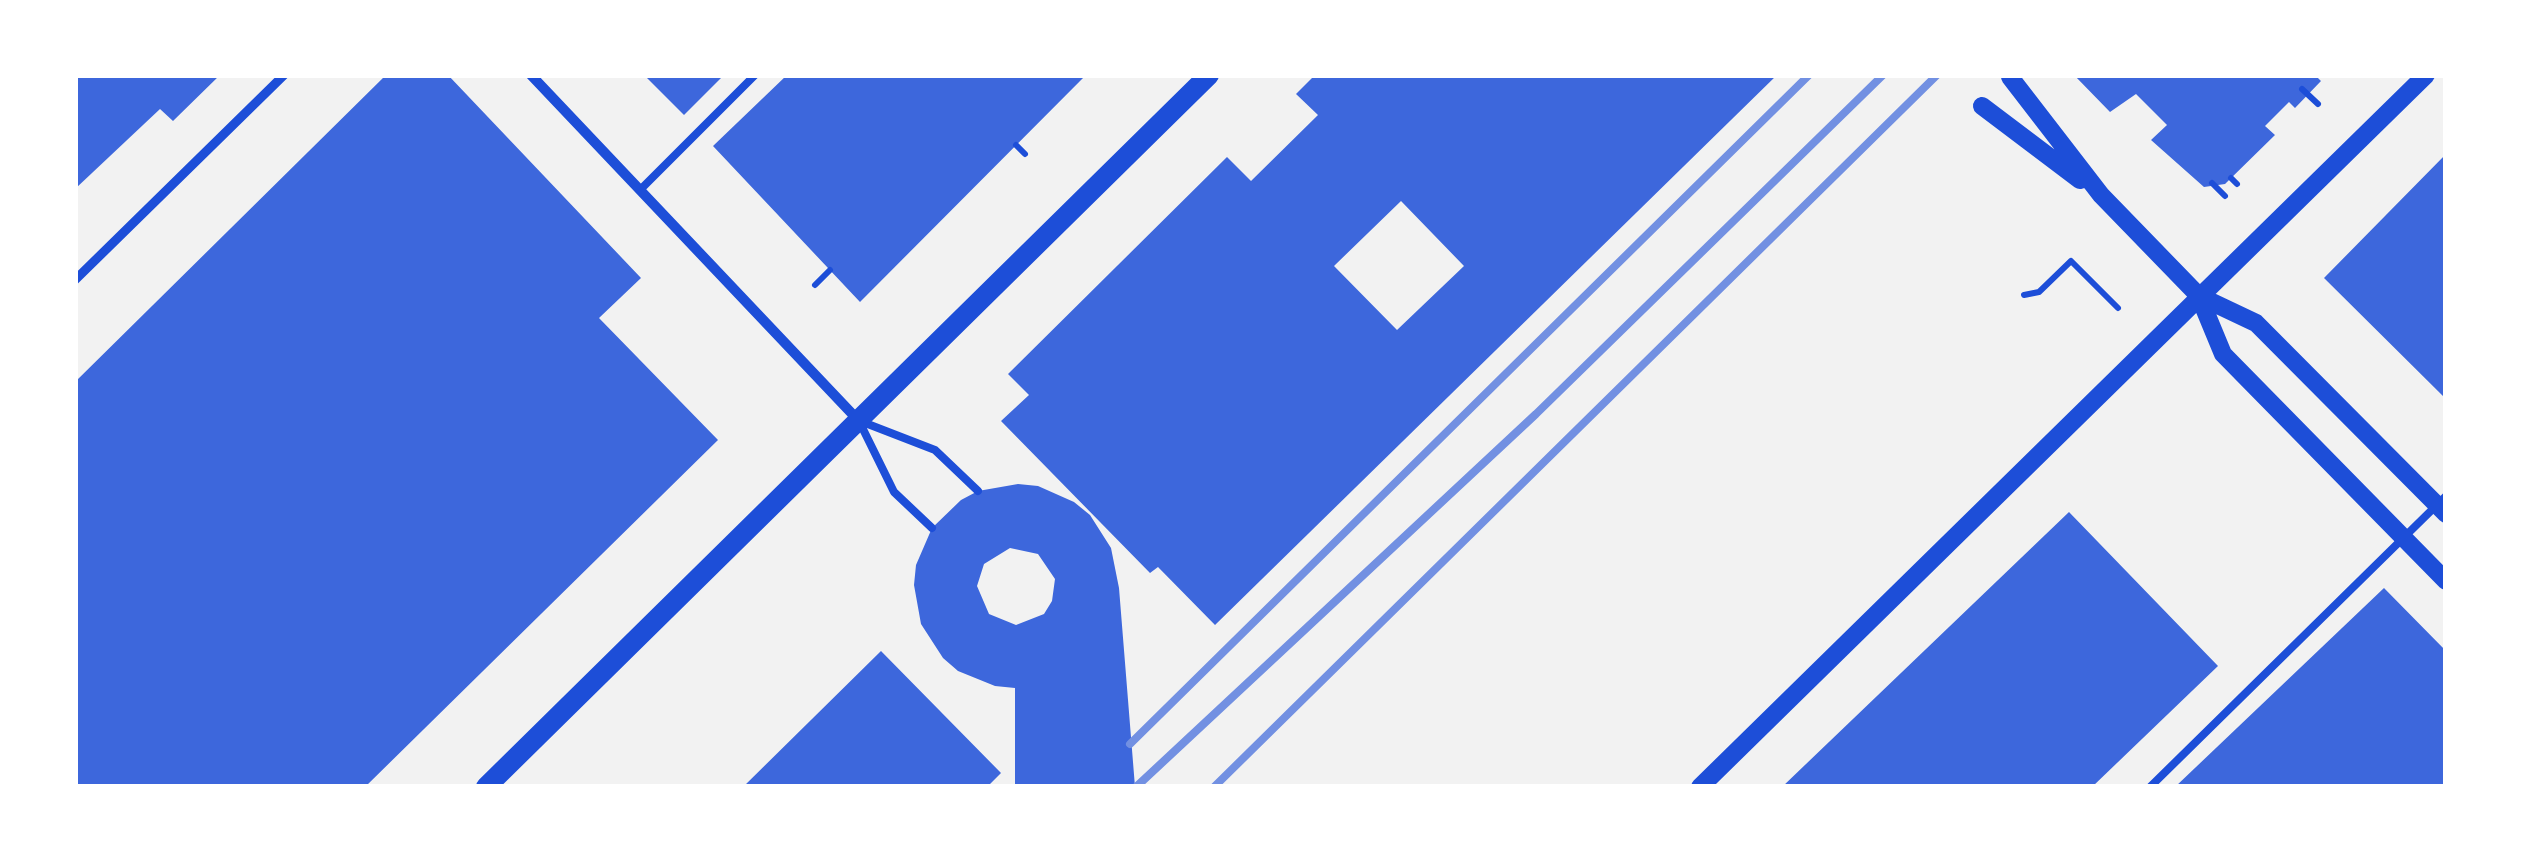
<!DOCTYPE html>
<style>
body{margin:0}
#map{position:relative;width:2521px;height:862px;overflow:hidden;background:#f2f2f2;font-family:Jost,sans-serif}
canvas{display:block}
.frame{position:absolute;inset:0;border:78px solid #fff;pointer-events:none}
</style>
<div id="map">
<canvas width="2521" height="862"></canvas>
<div class="frame"></div>
</div>
<script>
const ctx = document.querySelector('canvas').getContext('2d');
ctx.lineJoin = 'round';
function fill(path, color) { ctx.fillStyle = color; ctx.fill(path, 'evenodd'); }
function trace(path, color, width, dash) { ctx.strokeStyle = color; ctx.lineWidth = width; ctx.lineCap = dash ? 'butt' : 'round'; ctx.setLineDash(dash || []); ctx.stroke(path); }
fill(new Path2D(`
 M 75,75 L 220,75 L 173,121 L 160,109 L 75,189 Z
 M 386,75 L 448,75 L 641,278 L 599,318 L 718,440 L 365,787 L 75,787 L 75,382 Z
 M 644,75 L 724,75 L 684,115 Z
 M 787,75 L 1086,75 L 860,302 L 713,146 Z
 M 1315,75 L 1777,75 L 1215,625 L 1158,567 L 1150,573 L 1001,421 L 1029,395 L 1008,374 L 1227,157 L 1251,181 L 1318,115 L 1296,94 ZM 1401,201 L 1464,266 L 1397,330 L 1334,266 Z
 M 2074,75 L 2315,75 L 2321,81 L 2295,108 L 2289,102 L 2265,126 L 2275,135 L 2225,184 L 2204,187 L 2151,140 L 2167,125 L 2136,94 L 2110,112 Z
 M 2446,154 L 2446,399 L 2324,278 Z
 M 1018,484 L 1038,486 L 1074,502 L 1090,515 L 1111,548 L 1119,588 L 1135,787 L 1015,787 L 1015,688 L 995,686 L 958,671 L 943,658 L 921,624 L 914,585 L 916,565 L 932,528 L 961,500 L 978,491 ZM 1010,548 L 1038,554 L 1055,579 L 1052,601 L 1044,614 L 1016,625 L 989,614 L 977,586 L 984,564 Z
 M 2069,512 L 2218,666 L 2092,787 L 1782,787 Z
 M 2384,588 L 2446,651 L 2446,787 L 2175,787 Z
 M 881,651 L 1001,773 L 987,787 L 743,787 Z`), '#3d67dc');
trace(new Path2D(`
 M 2302,89 L 2318,104
 M 1016,145 L 1025,154
 M 2231,178 L 2237,184
 M 2212,183 L 2225,196
 M 815,285 L 830,270
 M 2024,295 L 2039,292 L 2071,261 L 2118,308`), '#1d4ed8', 6);
trace(new Path2D(`
 M 640,190 L 755,75
 M 859,421 L 894,492 L 932,528
 M 860,421 L 935,450 L 978,491
 M 2150,787 L 2446,496`), '#1d4ed8', 8);
trace(new Path2D(`
 M 75,280 L 284,75`), '#1d4ed8', 9);
trace(new Path2D(`
 M 531,75 L 858,420`), '#1d4ed8', 10);
trace(new Path2D(`
 M 2010,77 L 2101,195 L 2199,296 L 2256,323 L 2446,514
 M 1982,106 L 2080,180
 M 2199,296 L 2223,354 L 2446,581
 M 1700,787 L 2426,75`), '#1d4ed8', 18);
trace(new Path2D(`
 M 486,787 L 1209,75`), '#1d4ed8', 20);
trace(new Path2D(`
 M 1130,744 L 1809,75
 M 1136,787 L 1536,414 L 1883,75
 M 1214,787 L 1937,75`), '#7290e2', 8);
</script>
